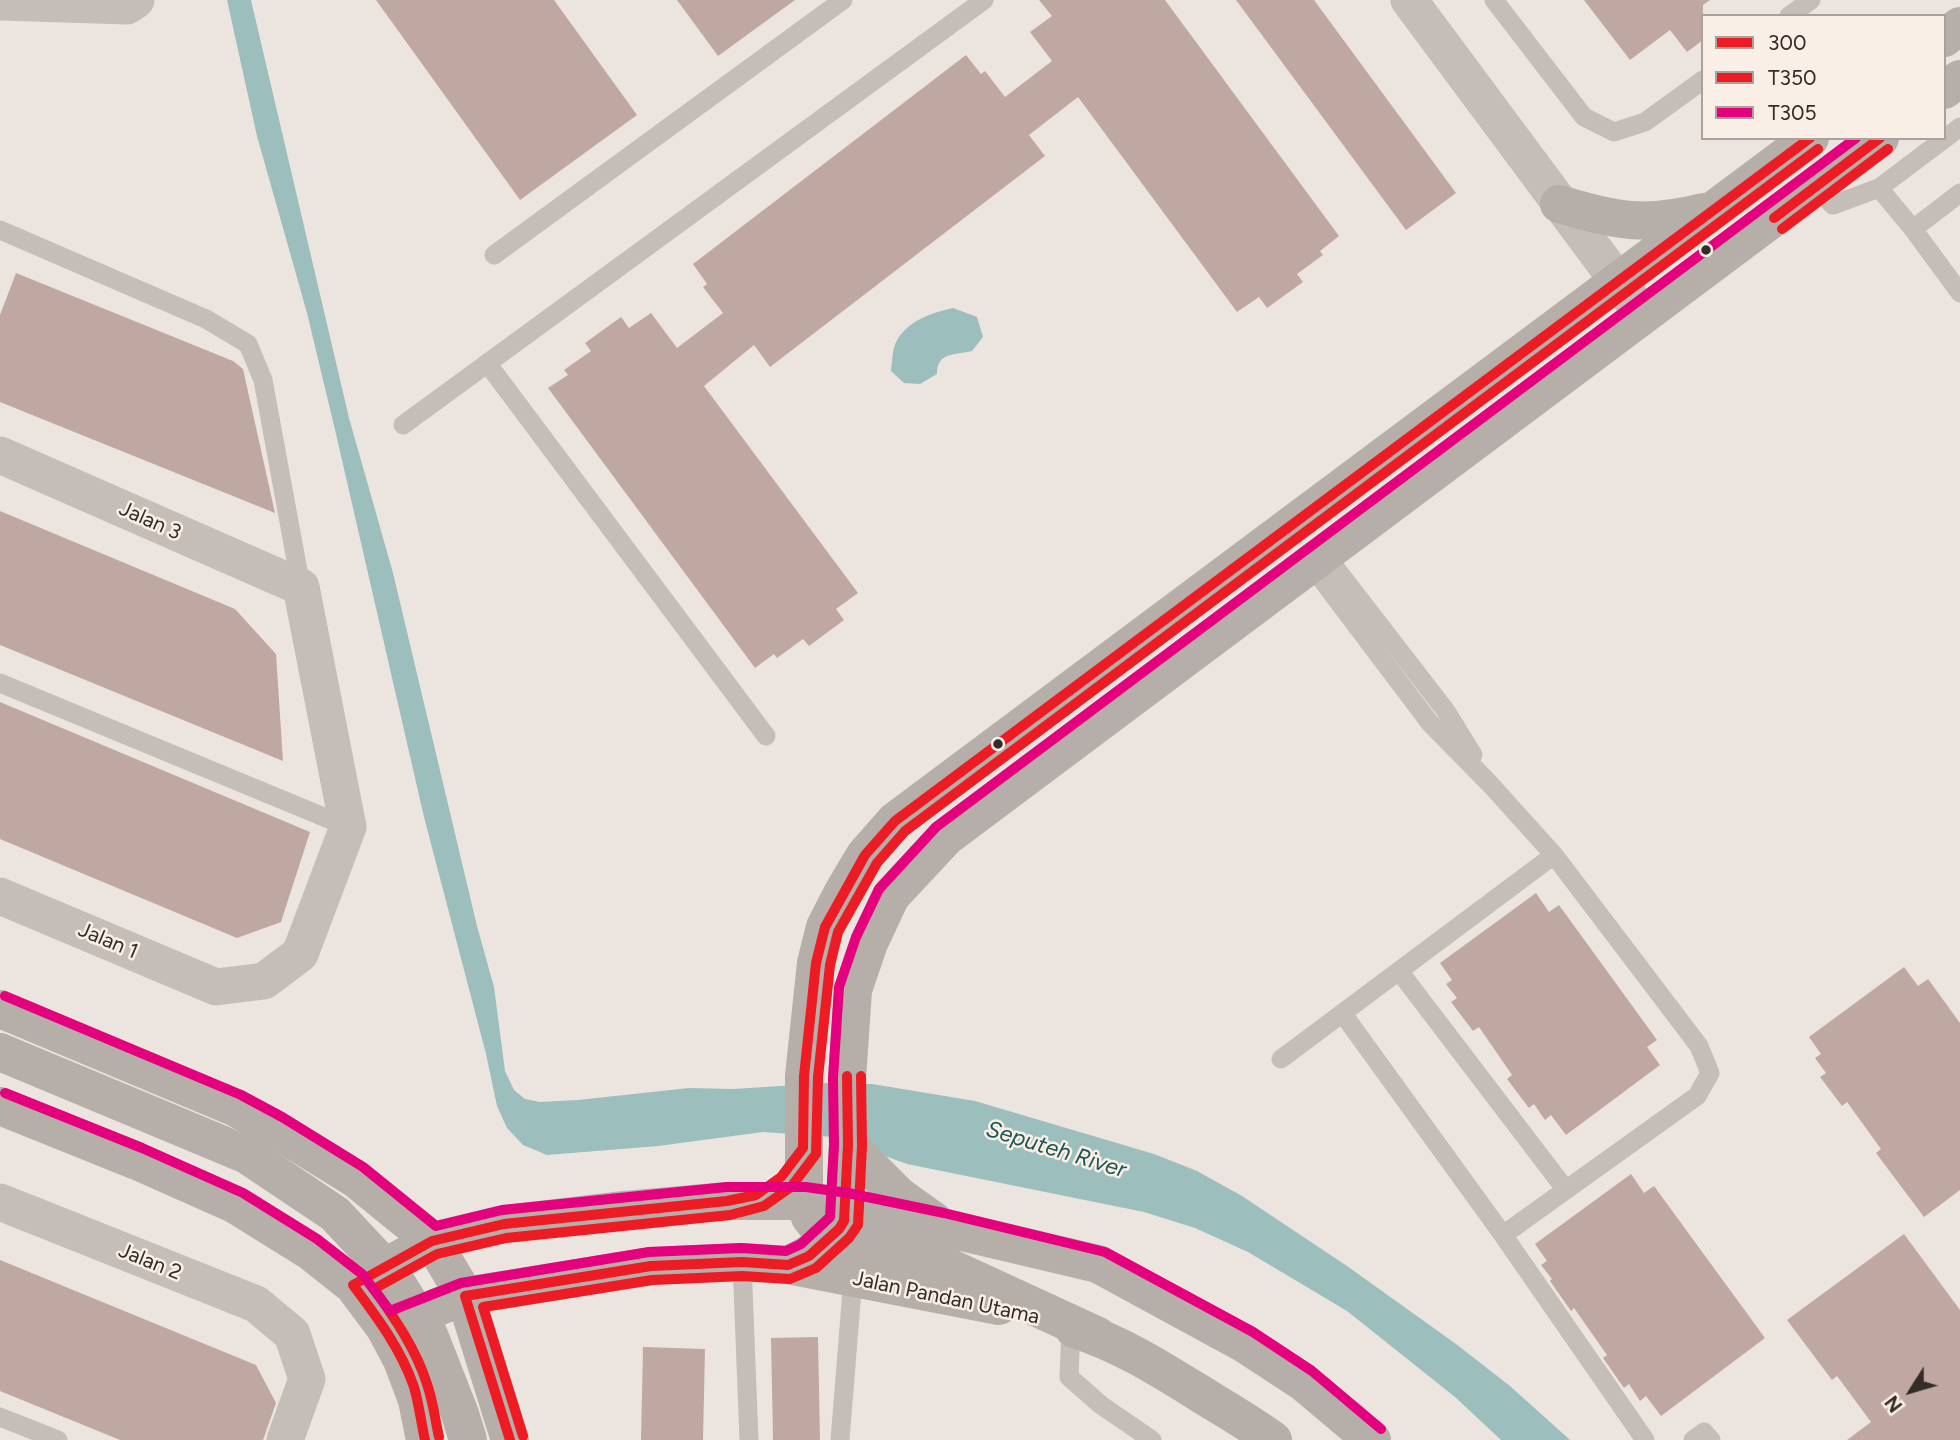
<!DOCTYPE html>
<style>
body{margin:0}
#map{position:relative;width:1960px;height:1440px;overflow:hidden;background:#ece5df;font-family:Figtree,sans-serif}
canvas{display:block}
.legend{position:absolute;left:1701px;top:14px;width:245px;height:126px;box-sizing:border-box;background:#f9efe6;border:2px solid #aba19a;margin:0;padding:9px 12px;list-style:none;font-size:21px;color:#352b27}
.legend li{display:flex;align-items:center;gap:14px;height:35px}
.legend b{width:35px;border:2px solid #aba19a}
.north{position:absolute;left:1876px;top:1356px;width:70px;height:70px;-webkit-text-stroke:5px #f9efe6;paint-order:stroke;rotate:233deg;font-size:19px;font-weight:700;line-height:28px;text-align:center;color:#352b27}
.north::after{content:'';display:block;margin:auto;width:24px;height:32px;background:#352b27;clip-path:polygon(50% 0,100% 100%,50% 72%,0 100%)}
</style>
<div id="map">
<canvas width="1960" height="1440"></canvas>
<ul class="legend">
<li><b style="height:9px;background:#ed1b24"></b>300</li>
<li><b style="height:9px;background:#ed1b24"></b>T350</li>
<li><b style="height:9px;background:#e5007d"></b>T305</li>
</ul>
<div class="north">N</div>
</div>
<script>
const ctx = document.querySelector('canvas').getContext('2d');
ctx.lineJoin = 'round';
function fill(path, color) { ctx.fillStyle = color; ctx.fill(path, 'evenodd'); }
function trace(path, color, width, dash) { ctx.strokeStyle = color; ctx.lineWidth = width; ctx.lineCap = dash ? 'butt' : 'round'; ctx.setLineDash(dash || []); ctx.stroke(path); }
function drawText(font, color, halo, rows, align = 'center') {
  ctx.font = font + ' Figtree,sans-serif'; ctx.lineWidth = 5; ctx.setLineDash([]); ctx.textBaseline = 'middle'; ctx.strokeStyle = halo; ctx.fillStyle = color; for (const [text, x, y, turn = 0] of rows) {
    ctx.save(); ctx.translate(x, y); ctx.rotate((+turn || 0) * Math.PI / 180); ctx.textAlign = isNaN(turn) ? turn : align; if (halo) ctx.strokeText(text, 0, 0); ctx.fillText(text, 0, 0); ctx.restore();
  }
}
fill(new Path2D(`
 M 227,0 L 251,0 L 349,418 L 393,573 L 477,926 L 494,987 L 505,1071 L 514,1090 L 525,1099 L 540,1102 L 578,1100 L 689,1088 L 733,1089 L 829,1083 L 872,1084 L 975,1101 L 1154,1154 L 1197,1171 L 1242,1196 L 1347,1266 L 1456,1344 L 1510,1386 L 1570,1440 L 1501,1440 L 1455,1397 L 1347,1311 L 1248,1252 L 1195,1228 L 1144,1212 L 907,1164 L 833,1137 L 763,1132 L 658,1146 L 547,1155 L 523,1145 L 507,1128 L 497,1106 L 486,1054 L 424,817 L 336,434 L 307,313 L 257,136 Z
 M 953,308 L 977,317 L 983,337 L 972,351 C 955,355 937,352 937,374 L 920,384 L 904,383 L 891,371 C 892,363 892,355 894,348 C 901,323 930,313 953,308 Z`), '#9cbebc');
fill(new Path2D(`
 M 376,0 L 554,0 L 637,115 L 520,200 Z
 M 677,0 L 795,0 L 718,56 Z
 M 1039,0 L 1165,0 L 1339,236 L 1320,251 L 1323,255 L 1297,274 L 1303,282 L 1267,308 L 1259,297 L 1237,312 L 1078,97 L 1029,135 L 1045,156 L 770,367 L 754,345 L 704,386 L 858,593 L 836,609 L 844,620 L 809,646 L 803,639 L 777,658 L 774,654 L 755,668 L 548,388 L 568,375 L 564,370 L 591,351 L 585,343 L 621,317 L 629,328 L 651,313 L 677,348 L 723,313 L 703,287 L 707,284 L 693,264 L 966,55 L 981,74 L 985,71 L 1005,97 L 1052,61 L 1030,32 L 1052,16 Z
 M 1236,0 L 1314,0 L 1456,193 L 1406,230 Z
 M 1584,0 L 1710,0 L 1703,5 L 1703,40 L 1687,52 L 1670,30 L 1630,60 Z
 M 16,273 L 233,361 L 243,369 L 275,513 L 0,402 L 0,315 Z
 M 0,511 L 235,609 L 276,654 L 283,761 L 0,645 Z
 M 0,702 L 310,832 L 281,922 L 237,938 L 0,839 Z
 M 1536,893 L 1549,912 L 1559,905 L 1657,1040 L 1647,1047 L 1660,1065 L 1566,1135 L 1551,1115 L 1545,1120 L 1534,1104 L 1529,1108 L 1507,1079 L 1512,1075 L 1479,1027 L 1473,1031 L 1451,1002 L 1457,998 L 1446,984 L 1452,980 L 1440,963 Z
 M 1904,967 L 1918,986 L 1928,979 L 1960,1023 L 1960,1190 L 1924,1217 L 1876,1153 L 1881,1149 L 1847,1102 L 1842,1106 L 1820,1077 L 1826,1073 L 1815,1058 L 1821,1054 L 1809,1037 Z
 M 1631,1174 L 1644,1193 L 1654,1186 L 1765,1338 L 1661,1416 L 1646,1396 L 1640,1401 L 1629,1384 L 1624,1388 L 1603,1358 L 1607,1355 L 1574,1308 L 1571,1311 L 1550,1281 L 1552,1279 L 1541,1265 L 1547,1261 L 1535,1244 Z
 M 1904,1234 L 1960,1310 L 1960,1440 L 1847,1440 L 1871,1422 L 1837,1376 L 1832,1380 L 1787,1320 Z
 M 0,1260 L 256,1365 L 276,1403 L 263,1440 L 120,1440 L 0,1391 Z
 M 818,1337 L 820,1440 L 773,1440 L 771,1338 Z
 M 643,1347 L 705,1349 L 703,1440 L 641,1440 Z`), '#bfa8a1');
trace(new Path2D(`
 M 1494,0 L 1584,117 L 1614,132 L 1645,122 L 1703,80
 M 1789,16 L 1811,0
 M 1814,187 L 1833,205 L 1879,188 L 1913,229 L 1960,293
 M 1879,188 L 1960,127
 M 1913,229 L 1960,193
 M 0,230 L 206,319 L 248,344 L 263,380 L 301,587
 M 494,255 L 843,0
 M 487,363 L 766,736
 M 403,425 L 984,0
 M 1324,553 L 1446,711 L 1473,755
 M 1310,564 L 1430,723 L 1490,784 L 1554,855 L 1699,1046 L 1710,1073 L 1697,1096 L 1503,1235 L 1645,1440
 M 0,683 L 348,827
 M 1399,971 L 1566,1190
 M 1343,1014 L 1503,1235
 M 1281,1059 L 1554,855
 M 742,1262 L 749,1440
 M 1071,1328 L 1069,1377 L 1101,1405 L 1152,1440
 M 0,1417 L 58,1440
 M 840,1440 L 853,1278
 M 1693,1440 L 1704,1432 L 1711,1440`), '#c5bdb8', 19);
trace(new Path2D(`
 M 1409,0 L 1643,315
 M 0,2 L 127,6 L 136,0
 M 0,455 L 301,587 L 348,827 L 300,954 L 264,981 L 216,987 L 0,896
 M 0,1202 L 256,1304 L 292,1334 L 307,1379 L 285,1440`), '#c5bdb8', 37);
trace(new Path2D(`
 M 1944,38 L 1960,26
 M 1944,90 L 1960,79
 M 1559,204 C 1618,221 1643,227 1704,212
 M 0,1009 L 234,1107 L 275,1129 L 356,1179 L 432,1241 L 465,1296 L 510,1440
 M 0,1106 L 137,1161 L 236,1205 L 310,1251 L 353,1285 L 385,1328 L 402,1360 L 417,1400 L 425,1440
 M 848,1145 L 899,1196 L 934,1221
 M 788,1265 C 810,1255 832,1242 844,1221 L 848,1145 L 847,1079 L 853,990 L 869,943 L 891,896 L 946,837 L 1880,138
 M 353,1285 L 432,1241 L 504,1224 L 614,1211 L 727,1201 L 804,1201 L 845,1207 L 941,1227 L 1098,1264 L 1245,1344 L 1303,1382 L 1372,1440
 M 385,1328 L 465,1296 L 651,1266 L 742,1262 L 788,1265 L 999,1306
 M 1074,1329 C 1120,1343 1162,1370 1204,1396 C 1227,1410 1251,1424 1273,1440
 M 1098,1336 L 944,1265 L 828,1240 L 810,1217 L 804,1201 L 804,1076 L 816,963 L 825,927 L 843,892 L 865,855 L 895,821 L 1810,138`), '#b6aea9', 38);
trace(new Path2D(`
 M 0,1052 L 247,1155 L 335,1214 L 391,1274 L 429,1335 L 460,1414 L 468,1440`), '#b6aea9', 38);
trace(new Path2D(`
 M 1774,218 L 1880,138
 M 425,1440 C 421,1422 419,1404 414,1387 C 401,1349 377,1317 353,1285 L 432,1241 L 504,1224 L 727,1201 L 756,1195 L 781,1177 L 803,1148 L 804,1076 L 816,963 L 825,927 L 865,855 L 895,821 L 1810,138
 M 510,1440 L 465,1296 L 651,1266 L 742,1262 L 788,1265 L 809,1256 L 839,1229 L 844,1221 L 848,1145 L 847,1076`), '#ed1b24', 10);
trace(new Path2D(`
 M 1782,229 L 1888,149
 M 523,1436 L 483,1307 L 652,1280 L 742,1276 L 790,1279 L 816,1268 L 849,1238 L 858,1225 L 862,1146 L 861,1076
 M 439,1437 C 435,1419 433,1401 427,1384 C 416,1349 395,1319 374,1289 L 437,1254 L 506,1238 L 730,1215 L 764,1206 L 791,1187 L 816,1154 L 818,1077 L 830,965 L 838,932 L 877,863 L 905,831 L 1818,149`), '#ed1b24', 10);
trace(new Path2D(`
 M 5,996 L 241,1095 L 282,1117 L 363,1167 L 436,1226 L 502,1210 L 727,1187 L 806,1187 L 848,1193 L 944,1213 L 1105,1252 L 1253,1332 L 1312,1371 L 1381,1429
 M 5,1093 L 142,1148 L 243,1193 L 317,1239 L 362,1274 L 390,1311 L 461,1283 L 649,1252 L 741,1248 L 786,1251 L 801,1244 L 830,1217 L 834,1145 L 833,1078 L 839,987 L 856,937 L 879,889 L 936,827 L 1856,138`), '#e5007d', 10);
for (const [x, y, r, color] of [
 [1706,250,6,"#352b27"],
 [998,744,6,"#352b27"]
]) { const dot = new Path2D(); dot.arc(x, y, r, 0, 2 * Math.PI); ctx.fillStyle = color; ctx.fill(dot); trace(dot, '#f9efe6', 2.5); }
drawText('21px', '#352b27', '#f9efe6', [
 ["Jalan 3",150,521,24],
 ["Jalan 1",108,941,23],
 ["Jalan 2",150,1262,22],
 ["Jalan Pandan Utama",946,1298,12]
]);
drawText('italic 23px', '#1d5656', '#f9efe6', [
 ["Seputeh River",1056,1150,17]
]);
</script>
